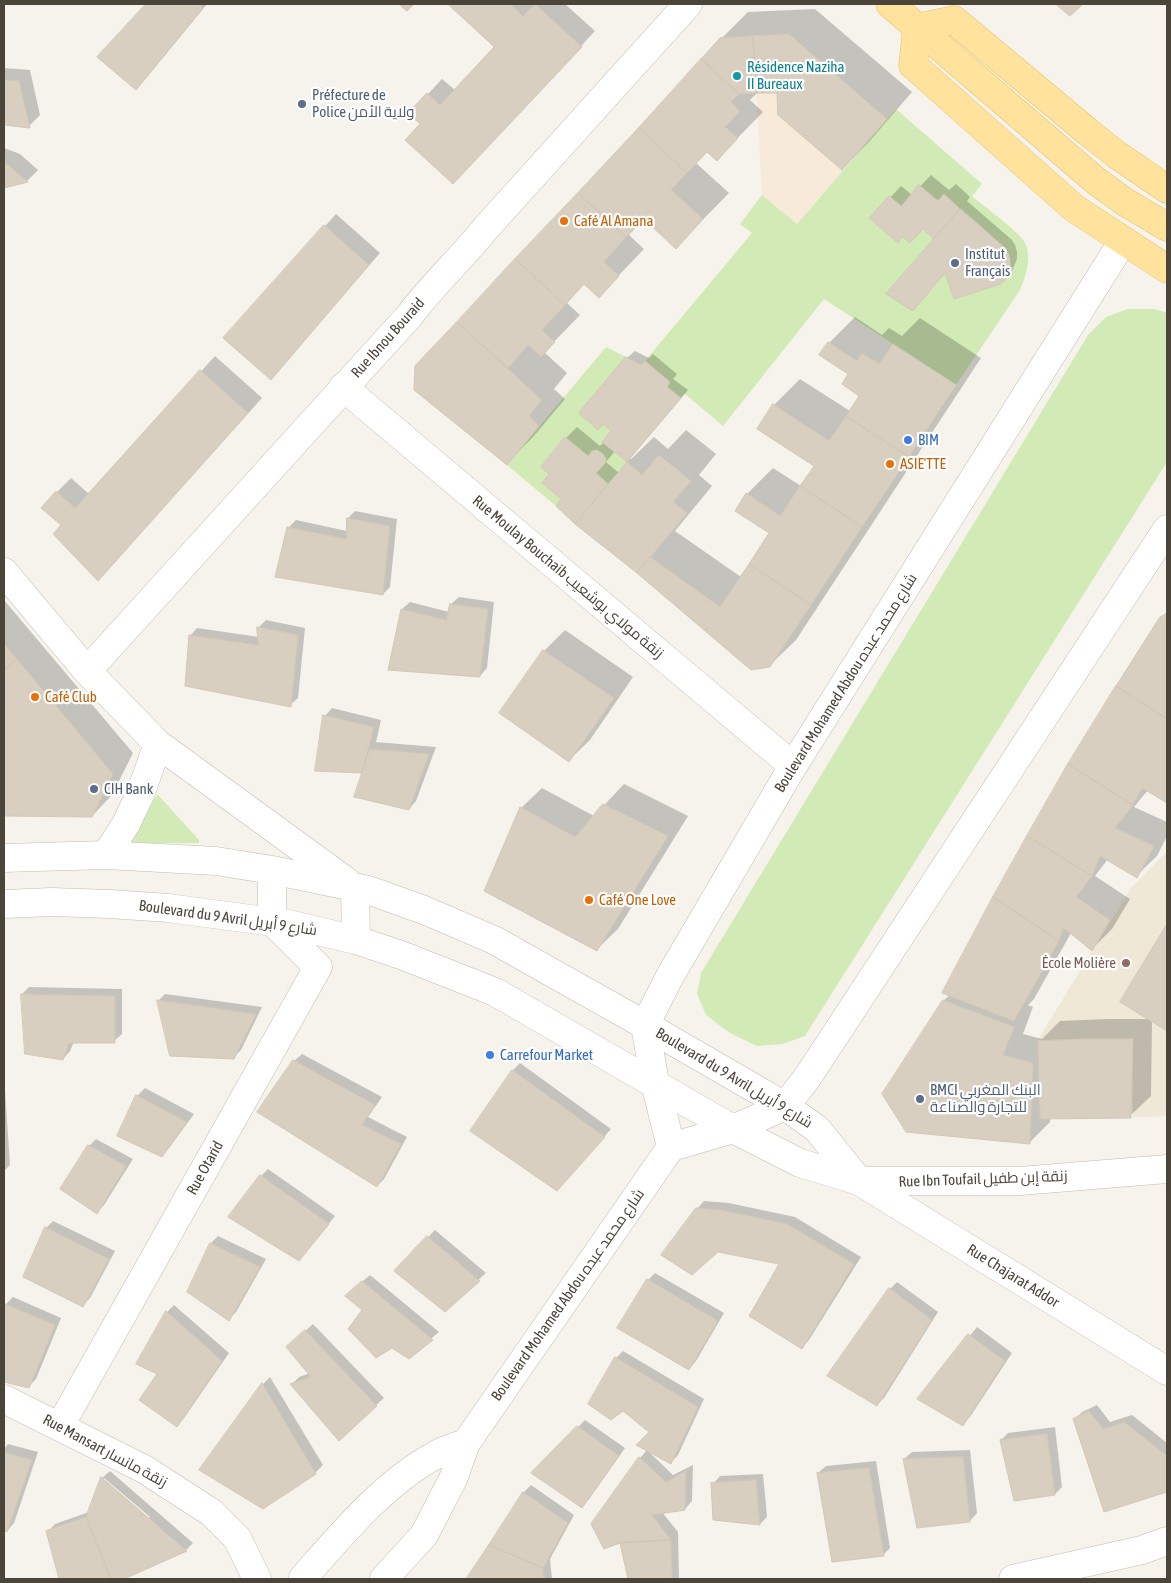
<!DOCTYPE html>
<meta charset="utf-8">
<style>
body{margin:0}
#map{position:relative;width:1171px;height:1583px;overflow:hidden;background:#f6f3ec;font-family:"Asap Condensed",sans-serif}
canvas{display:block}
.frame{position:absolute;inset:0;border:5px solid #4b4439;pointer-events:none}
</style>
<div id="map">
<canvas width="1171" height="1583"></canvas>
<div class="frame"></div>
</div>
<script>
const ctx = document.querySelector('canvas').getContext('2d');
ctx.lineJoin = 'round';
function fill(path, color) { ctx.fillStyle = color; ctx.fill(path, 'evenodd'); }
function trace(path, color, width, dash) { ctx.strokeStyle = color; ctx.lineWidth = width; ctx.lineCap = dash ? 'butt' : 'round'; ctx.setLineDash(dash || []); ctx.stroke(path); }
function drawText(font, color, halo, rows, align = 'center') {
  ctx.font = font + ' "Asap Condensed",Cairo,sans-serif'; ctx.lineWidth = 4.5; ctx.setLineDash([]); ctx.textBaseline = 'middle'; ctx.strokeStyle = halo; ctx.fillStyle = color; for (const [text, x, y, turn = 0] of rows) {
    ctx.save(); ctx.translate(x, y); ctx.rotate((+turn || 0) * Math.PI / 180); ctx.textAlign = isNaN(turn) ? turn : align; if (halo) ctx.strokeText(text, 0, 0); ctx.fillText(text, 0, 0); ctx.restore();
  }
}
fill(new Path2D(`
 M 789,34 L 887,119 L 797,224 L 762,195 L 753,36 Z`), '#f7ead8');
fill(new Path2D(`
 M 1167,851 L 1167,1116 L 1133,1117 L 1132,1039 L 1086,1039 L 1037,1041 L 1131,888 Z`), '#efe8d6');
fill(new Path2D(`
 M 896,109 L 982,184 L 972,196 C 982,205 1021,233 1025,243 C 1032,257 1026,276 1020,290 L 956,385 L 824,299 L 723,426 L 685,394 L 681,398 L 667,387 L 670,382 L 645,361 L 752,233 L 740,224 L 762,195 L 797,224 ZM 944,195 C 957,206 1008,245 1010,260 C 1012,269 1007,278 1001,284 L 954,299 L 945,273 L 913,310 L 887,294 L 934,239 L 923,229 L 903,237 L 898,243 L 869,218 L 889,196 L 901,206 L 938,201 Z
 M 1128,309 L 1154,309 L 1167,313 L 1167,462 L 805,1036 L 783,1044 L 757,1046 L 730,1033 L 706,1015 L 697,994 L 701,973 L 1088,335 L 1106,317 Z
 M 606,347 L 626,357 L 603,424 L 611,431 L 602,442 L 627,462 L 608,484 L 596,473 L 606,462 L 603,454 L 597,450 L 588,456 L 565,437 L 541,466 L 549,474 L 542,483 L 561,499 L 556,506 L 507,465 Z
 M 158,795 L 199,840 L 199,843 L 132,843 L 132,840 L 156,796 Z`), '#d2eab5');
fill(new Path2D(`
 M 147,4 L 207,4 L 147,77 L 136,88 L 99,57 Z
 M 449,4 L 565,4 L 595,31 L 468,168 L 422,124 L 428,94 L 442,79 L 455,90 L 496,47 Z
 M 815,9 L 912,92 L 868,143 L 842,169 L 778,92 L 758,92 L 750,100 L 763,112 L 717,159 L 708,151 L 696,163 L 729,193 L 676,247 L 645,218 L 629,235 L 644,249 L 599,296 L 585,283 L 567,303 L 580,315 L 544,352 L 567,373 L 554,389 L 565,399 L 533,437 L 507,463 L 417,367 L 721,39 L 748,12 Z
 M 4,68 L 30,70 L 40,115 L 29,126 L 4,124 Z
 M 4,148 L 20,154 L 38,170 L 27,181 L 4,186 Z
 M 931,175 L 949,190 L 956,184 L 970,197 L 967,201 L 1012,240 L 1015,245 L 1017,252 L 1017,259 L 1012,271 L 1000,283 L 936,238 L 923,227 L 871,218 L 901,186 L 912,195 Z
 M 336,214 L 380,253 L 271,378 L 225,338 Z
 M 855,317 L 882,335 L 889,328 L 902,336 L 920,318 L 981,358 L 796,640 L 769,666 L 751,669 L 558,506 L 563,499 L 551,473 L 566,438 L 577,427 L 600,446 L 604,442 L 613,431 L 627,358 L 635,351 L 649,358 L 653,354 L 677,374 L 673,379 L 688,390 L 630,458 L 631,459 L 654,437 L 668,449 L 686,430 L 716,454 L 699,475 L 712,486 L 675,531 L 741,577 L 771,533 L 747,494 L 773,468 L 801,486 L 815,465 L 759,428 L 774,405 L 800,379 L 850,411 L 861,395 L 850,374 L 829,343 ZM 615,451 L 628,462 L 619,473 L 606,462 Z
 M 215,356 L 262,398 L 98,580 L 63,525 L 57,492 L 71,478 L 89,494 Z
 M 355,511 L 397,519 L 390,587 L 383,594 L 288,528 L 296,520 L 347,531 L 348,518 Z
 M 459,597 L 494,602 L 487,668 L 480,676 L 390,669 L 402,609 L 410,602 L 449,612 L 451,604 Z
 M 4,600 L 133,753 L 112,795 L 92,816 L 4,816 Z
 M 1167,612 L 1167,802 L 1148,790 L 1134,807 L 1167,822 L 1167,836 L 1157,856 L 1136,876 L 1108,859 L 1095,876 L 1130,899 L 1112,929 L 1092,949 L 1071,933 L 1034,999 L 1028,1005 L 1033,1007 L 1023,1034 L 1042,1039 L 1060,1021 L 1107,1019 L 1150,1019 L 1122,1002 L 1167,927 L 1167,1030 L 1152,1021 L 1151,1096 L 1130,1116 L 1050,1118 L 1050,1122 L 1029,1143 L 883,1094 L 944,1000 L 950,995 L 1161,618 Z
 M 266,620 L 305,628 L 298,698 L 290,705 L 190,636 L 197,628 L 259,637 L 259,627 Z
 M 565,630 L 633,677 L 590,740 L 569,760 L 501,713 L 544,651 Z
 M 332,708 L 381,720 L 376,742 L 436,747 L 416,801 L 409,809 L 364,771 L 316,770 L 325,716 Z
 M 624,784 L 688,816 L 618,929 L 597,949 L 521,808 L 542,788 L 594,816 Z
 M 29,987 L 122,989 L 122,1034 L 114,1041 L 74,1042 L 70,1051 L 63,1059 L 22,994 Z
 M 165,994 L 262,1007 L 241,1050 L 233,1058 L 158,1001 Z
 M 302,1054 L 382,1097 L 368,1117 L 407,1137 L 384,1179 L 377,1186 L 294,1061 Z
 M 520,1063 L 611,1129 L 564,1182 L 471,1131 L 513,1070 Z
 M 145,1088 L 194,1114 L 169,1148 L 161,1156 L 118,1135 L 138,1095 Z
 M 4,1090 L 5,1090 L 10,1165 L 4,1171 Z
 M 96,1139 L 133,1159 L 104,1205 L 97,1212 L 89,1146 Z
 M 268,1169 L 335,1216 L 306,1252 L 261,1176 Z
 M 704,1201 L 729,1203 L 795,1217 L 861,1257 L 809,1340 L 802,1347 L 781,1263 L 697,1209 Z
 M 53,1221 L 115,1251 L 90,1298 L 83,1305 L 46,1228 Z
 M 435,1230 L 486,1273 L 445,1310 L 396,1271 Z
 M 218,1236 L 266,1259 L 236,1312 L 229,1319 L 189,1292 L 211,1243 Z
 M 655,1273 L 724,1313 L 696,1361 L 689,1369 L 648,1280 Z
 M 370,1275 L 439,1332 L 409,1357 L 392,1346 L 363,1310 L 354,1289 Z
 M 897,1282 L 938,1312 L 884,1398 L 876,1405 L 890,1289 Z
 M 13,1297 L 61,1318 L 36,1379 L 29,1386 L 4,1381 L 4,1313 L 6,1304 Z
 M 174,1305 L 229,1353 L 184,1418 L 177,1426 L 159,1374 L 167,1312 Z
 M 313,1324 L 384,1398 L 339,1439 L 292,1384 L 299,1377 L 310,1373 L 295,1340 Z
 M 977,1327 L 1012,1353 L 970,1417 L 962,1424 L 919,1399 Z
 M 623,1351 L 704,1399 L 678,1455 L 671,1462 L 616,1358 Z
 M 270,1377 L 323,1465 L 315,1473 L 263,1507 L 201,1470 L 263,1384 Z
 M 1097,1405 L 1110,1422 L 1132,1415 L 1167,1443 L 1167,1491 L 1105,1510 L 1075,1420 L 1082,1412 Z
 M 585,1420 L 625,1448 L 589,1499 L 582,1506 L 533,1473 Z
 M 1055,1427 L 1062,1487 L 1055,1494 L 1001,1440 L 1008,1433 Z
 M 8,1444 L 38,1452 L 14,1523 L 7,1531 L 4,1530 L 4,1449 Z
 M 647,1450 L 673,1475 L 693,1465 L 692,1501 L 685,1509 L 662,1512 L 678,1532 L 679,1579 L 629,1579 L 621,1542 L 640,1458 Z
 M 970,1450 L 977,1513 L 970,1521 L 918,1527 L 904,1459 L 912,1452 Z
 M 876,1461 L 890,1548 L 883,1555 L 818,1473 L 826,1466 Z
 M 110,1471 L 193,1543 L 186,1550 L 120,1579 L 61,1579 L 47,1532 L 55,1524 L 89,1512 L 102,1478 ZM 104,1478 L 150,1517 L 148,1519 L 104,1481 Z
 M 763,1474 L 767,1517 L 760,1524 L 714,1519 L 713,1484 L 720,1476 Z
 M 531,1485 L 574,1515 L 550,1559 L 552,1579 L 467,1579 L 524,1492 Z`), '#0003');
const building = new Path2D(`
 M 146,4 L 199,4 L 203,8 L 136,90 L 97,57 Z
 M 399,4 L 414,4 L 407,11 Z
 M 448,4 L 510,4 L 523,16 L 535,4 L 582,47 L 453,184 L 405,140 L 420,124 L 408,113 L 427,93 L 440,105 L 494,47 Z
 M 1056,4 L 1083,4 L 1070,16 Z
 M 789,34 L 887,119 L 842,170 L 778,115 L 777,93 L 756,93 L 753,36 Z
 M 753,36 L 756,93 L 739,94 L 701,59 L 720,38 Z
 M 701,59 L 739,94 L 731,102 L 740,111 L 725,127 L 738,138 L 717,161 L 707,152 L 687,173 L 639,128 Z
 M 4,80 L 19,81 L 30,128 L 4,125 Z
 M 639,128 L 687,173 L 671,190 L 703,219 L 676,249 L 644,219 L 626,237 L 578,193 Z
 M 4,164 L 8,165 L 28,182 L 4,188 Z
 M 919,185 L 938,201 L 944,194 L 960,209 L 934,239 L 923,229 L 910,243 L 903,237 L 898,243 L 869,218 L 889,196 L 901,206 Z
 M 578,193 L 626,237 L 604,262 L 619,276 L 599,298 L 584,284 L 565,305 L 515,259 Z
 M 960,209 L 1004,247 L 1008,253 L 1010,260 L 1010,267 L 1005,280 L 1001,284 L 954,299 L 945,273 L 913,311 L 886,294 Z
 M 324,225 L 369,265 L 271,380 L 223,338 Z
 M 515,259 L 565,305 L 542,330 L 555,342 L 541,357 L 528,345 L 508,368 L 457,322 Z
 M 457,322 L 542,400 L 529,416 L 539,426 L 507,465 L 414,390 L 415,366 Z
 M 828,342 L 857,361 L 862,353 L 879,364 L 893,344 L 956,385 L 909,457 L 846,416 L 859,396 L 842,384 L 848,374 L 819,355 Z
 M 626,357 L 641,365 L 645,361 L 670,382 L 667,387 L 681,398 L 627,462 L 602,442 L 611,431 L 603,424 L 598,430 L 579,413 Z
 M 200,370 L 248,413 L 98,581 L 53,534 L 61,525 L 41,508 L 56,491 L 75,508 Z
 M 773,404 L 829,441 L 846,416 L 909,457 L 862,527 L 800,486 L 814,466 L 757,429 Z
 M 565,437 L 588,456 L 592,451 L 597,450 L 603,454 L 606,459 L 606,462 L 596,473 L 608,484 L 575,524 L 556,506 L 561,499 L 542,483 L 549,474 L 541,467 Z
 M 659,455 L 691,481 L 673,502 L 687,513 L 637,573 L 575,524 L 627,462 L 642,475 Z
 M 800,486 L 862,527 L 811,605 L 749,564 L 769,533 L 735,511 L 746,493 L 780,516 Z
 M 347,518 L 390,526 L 383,595 L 275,577 L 287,527 L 346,539 Z
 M 650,557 L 720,607 L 749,564 L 811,605 L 770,667 L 751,670 L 637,573 Z
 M 450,604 L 488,609 L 480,677 L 388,670 L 401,609 L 446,620 Z
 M 1167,614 L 1167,719 L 1116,686 L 1160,617 Z
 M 257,627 L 298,635 L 291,707 L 185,686 L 189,635 L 258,645 Z
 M 4,644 L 17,659 L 4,670 Z
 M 543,650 L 614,698 L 569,762 L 499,713 Z
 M 17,659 L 113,774 L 92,817 L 4,816 L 4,670 Z
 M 1116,686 L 1167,719 L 1167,803 L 1142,788 L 1133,805 L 1068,764 Z
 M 323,715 L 374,727 L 362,773 L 315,771 Z
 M 370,749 L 429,754 L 409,810 L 354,797 Z
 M 1068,764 L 1133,805 L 1115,828 L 1154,846 L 1137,878 L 1100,856 L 1092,876 L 1027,836 Z
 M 603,804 L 668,836 L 597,951 L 484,891 L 520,807 L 575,837 Z
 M 1027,836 L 1092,876 L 1076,897 L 1110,920 L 1092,951 L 1064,928 L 1059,941 L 993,897 Z
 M 993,897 L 1059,941 L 1014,1021 L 942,993 Z
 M 1167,924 L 1167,1031 L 1120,1002 Z
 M 21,994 L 115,996 L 115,1043 L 69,1043 L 63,1060 L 25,1054 Z
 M 157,1000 L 256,1014 L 234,1059 L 170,1056 Z
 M 943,1000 L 1014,1027 L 1003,1055 L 1033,1063 L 1030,1144 L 906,1132 L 882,1094 Z
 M 1086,1039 L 1133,1039 L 1131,1118 L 1040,1119 L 1038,1041 Z
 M 293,1060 L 375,1105 L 362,1125 L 401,1144 L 377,1187 L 257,1112 Z
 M 512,1070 L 605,1137 L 557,1191 L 470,1131 Z
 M 136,1095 L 187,1122 L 162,1157 L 117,1136 Z
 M 88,1145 L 126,1166 L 97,1214 L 60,1189 Z
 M 260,1175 L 329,1224 L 299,1261 L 228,1217 Z
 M 696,1208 L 721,1210 L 787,1224 L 854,1264 L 802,1349 L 749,1316 L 779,1264 L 718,1252 L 692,1275 L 661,1255 Z
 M 45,1227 L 109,1259 L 83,1307 L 23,1277 Z
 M 427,1236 L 480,1281 L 445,1312 L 394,1271 Z
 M 210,1243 L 260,1267 L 229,1321 L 187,1292 Z
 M 647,1279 L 718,1321 L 689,1370 L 617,1328 Z
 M 362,1281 L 433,1340 L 409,1359 L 392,1348 L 376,1358 L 348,1329 L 362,1310 L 345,1296 Z
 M 889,1288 L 932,1320 L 877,1406 L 827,1376 Z
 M 5,1304 L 55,1325 L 29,1388 L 4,1382 Z
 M 166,1311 L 222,1361 L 177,1427 L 139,1400 L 157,1374 L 136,1364 Z
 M 305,1330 L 377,1406 L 339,1441 L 290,1384 L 311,1377 L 286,1347 Z
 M 968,1334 L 1005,1361 L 963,1426 L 917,1399 Z
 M 615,1357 L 698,1407 L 671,1464 L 636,1445 L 649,1432 L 623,1411 L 611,1420 L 588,1404 Z
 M 262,1383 L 316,1474 L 263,1509 L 199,1470 Z
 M 1089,1411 L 1103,1429 L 1124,1422 L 1167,1456 L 1167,1492 L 1104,1512 L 1073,1419 Z
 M 577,1426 L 619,1456 L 582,1508 L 531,1473 Z
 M 1047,1434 L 1055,1495 L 1014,1501 L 1000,1440 Z
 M 4,1452 L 32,1460 L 7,1532 L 4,1531 Z
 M 639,1457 L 666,1482 L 686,1471 L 685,1510 L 652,1515 L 671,1540 L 620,1543 L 604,1549 L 591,1524 Z
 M 963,1457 L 970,1522 L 917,1528 L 903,1459 Z
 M 869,1468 L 884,1556 L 832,1562 L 817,1473 Z
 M 101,1477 L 187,1551 L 124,1579 L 111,1579 L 86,1517 Z
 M 756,1480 L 760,1525 L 713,1520 L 711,1483 Z
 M 523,1492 L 568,1523 L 543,1568 L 489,1545 Z
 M 86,1517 L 111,1579 L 59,1579 L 46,1531 Z
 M 671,1540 L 672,1579 L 628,1579 L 620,1543 Z
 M 489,1545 L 543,1568 L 544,1579 L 466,1579 Z`);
fill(building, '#d8cfc1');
trace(building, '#d3c7b4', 1);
const minor = new Path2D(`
 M 343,387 L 793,766
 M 4,572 L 87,671 L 158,744 L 346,881
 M 87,671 L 410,315 C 433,284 461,259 485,229 L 688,4
 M 106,855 L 126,824 L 141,792 L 158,744
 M 4,858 L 106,855 L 216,861 L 272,870 L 368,890 L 424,910 L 494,940 L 645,1025 L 785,1106 L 817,1129 L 859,1181
 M 272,870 L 272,921
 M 355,888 L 356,940
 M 4,904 L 52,902 L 110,904 L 168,908 L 288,924 L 356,940 L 401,955 L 495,992 L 733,1129 L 800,1163 L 859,1181 L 1167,1371
 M 671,1147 L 655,1083 L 645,1025 L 670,976 L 793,766 L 1123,241
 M 859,1181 L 1020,1181 L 1167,1169
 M 4,1399 L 144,1469 L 212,1513 L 237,1538 L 257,1579
 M 60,1426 L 318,967 L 272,921
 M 303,1578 C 340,1536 384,1483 434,1456 C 443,1450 455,1447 466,1443
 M 384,1579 L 424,1535 L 453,1479 L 466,1443 L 671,1147 L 733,1129 L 785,1106 L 807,1078 L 1167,529
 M 1013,1579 L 1142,1550 L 1167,1541`);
const major = new Path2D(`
 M 890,4 L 1096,181 L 1125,202 L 1167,227
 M 917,28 L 913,65 L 1074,208 L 1167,269
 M 917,28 L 954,20 L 1088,132 L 1117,155 L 1167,189`);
trace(minor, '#c2bbae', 29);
trace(major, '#e6c16a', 29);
trace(minor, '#fff', 28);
trace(major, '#ffe39c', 28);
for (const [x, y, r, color] of [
 [737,76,5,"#0f9aa8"],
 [302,104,5,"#5c6f8a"],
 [564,221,5,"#e8710a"],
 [955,263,5,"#5c6f8a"],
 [908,440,5,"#3f7fe0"],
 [890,464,5,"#e8710a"],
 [35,697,5,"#e8710a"],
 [94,789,5,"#5c6f8a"],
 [589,900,5,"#e8710a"],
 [1126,963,5,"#8d6e63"],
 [490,1055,5,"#3f7fe0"],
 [920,1099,5,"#5c6f8a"]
]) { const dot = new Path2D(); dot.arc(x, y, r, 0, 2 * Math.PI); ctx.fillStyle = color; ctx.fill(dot); trace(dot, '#fff', 2); }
drawText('15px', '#0d838f', '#fff', [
 ["Résidence Naziha",747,67],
 ["II Bureaux",747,84]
], 'left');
drawText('15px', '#4e5e75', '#fff', [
 ["Préfecture de",312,95],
 ["Police ولاية الأمن",312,112],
 ["Institut",965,254],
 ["Français",965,271],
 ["CIH Bank",104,789],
 ["BMCI البنك المغربي",930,1090],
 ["للتجارة والصناعة",930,1107]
], 'left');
drawText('15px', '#c56008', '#fff', [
 ["Café Al Amana",574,221],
 ["ASIE'TTE",900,464],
 ["Café Club",45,697],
 ["Café One Love",599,900]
], 'left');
drawText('15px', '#4b4439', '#fff', [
 ["Rue Ibnou Bouraid",388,338,-48],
 ["Rue Moulay Bouchaib زنقة مولاي بوشعيب",568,577,40],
 ["Boulevard Mohamed Abdou شارع محمد عبده",846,683,-58],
 ["Boulevard du 9 Avril شارع 9 أبريل",228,918,8],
 ["Boulevard du 9 Avril شارع 9 أبريل",734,1078,31],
 ["Rue Otarid",205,1168,-61],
 ["Rue Ibn Toufail زنقة إبن طفيل",983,1179,-2],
 ["Rue Chajarat Addor",1013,1276,32],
 ["Boulevard Mohamed Abdou شارع محمد عبده",568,1295,-55],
 ["Rue Mansart زنقة مانسار",105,1451,28]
]);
drawText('15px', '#366cbe', '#fff', [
 ["BIM",918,440],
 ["Carrefour Market",500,1055]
], 'left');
drawText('15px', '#785e54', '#fff', [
 ["École Molière",1116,963]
], 'right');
</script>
